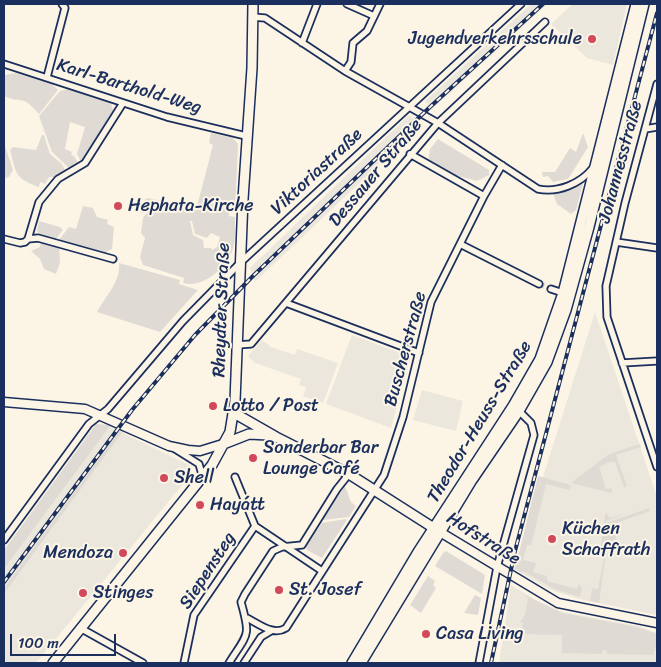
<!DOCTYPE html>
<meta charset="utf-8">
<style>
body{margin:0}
#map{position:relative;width:661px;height:667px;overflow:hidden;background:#fcf5e5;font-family:Sriracha,sans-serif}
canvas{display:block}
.frame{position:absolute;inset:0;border:5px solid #1b2f5e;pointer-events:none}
.scale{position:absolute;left:10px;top:634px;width:106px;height:22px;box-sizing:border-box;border:2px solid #1b2f5e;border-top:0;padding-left:6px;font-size:15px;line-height:18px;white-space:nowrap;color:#1b2f5e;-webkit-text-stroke:4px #fcf5e5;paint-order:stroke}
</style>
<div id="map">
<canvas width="661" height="667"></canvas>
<div class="frame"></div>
<div class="scale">100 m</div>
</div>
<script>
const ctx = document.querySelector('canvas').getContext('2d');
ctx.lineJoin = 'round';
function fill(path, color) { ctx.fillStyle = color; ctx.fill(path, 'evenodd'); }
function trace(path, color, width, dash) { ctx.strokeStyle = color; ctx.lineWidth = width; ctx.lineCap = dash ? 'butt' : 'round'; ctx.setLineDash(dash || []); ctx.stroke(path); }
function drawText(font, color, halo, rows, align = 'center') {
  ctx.font = font + ' Sriracha,sans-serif'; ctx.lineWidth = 4; ctx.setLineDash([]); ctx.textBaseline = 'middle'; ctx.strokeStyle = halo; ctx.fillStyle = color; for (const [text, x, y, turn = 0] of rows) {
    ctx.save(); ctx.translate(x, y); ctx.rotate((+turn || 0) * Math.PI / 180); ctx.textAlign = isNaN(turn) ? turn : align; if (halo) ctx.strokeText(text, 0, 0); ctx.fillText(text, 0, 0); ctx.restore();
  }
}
fill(new Path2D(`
 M 531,4 L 547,4 L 433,108 L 425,101 Z
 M 573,4 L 627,4 L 613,65 L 587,58 L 551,24 Z
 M 409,115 L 418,123 L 369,174 L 255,282 L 250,268 Z
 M 595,312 L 657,497 L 657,615 L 579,599 L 551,590 L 514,569 Z
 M 352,335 L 411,357 L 391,428 L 326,404 Z
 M 262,340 L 271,347 L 295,355 L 297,349 L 338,363 L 323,403 L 303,396 L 306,387 L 299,385 L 301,379 L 255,363 L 248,356 Z
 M 422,390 L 463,401 L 456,431 L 413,420 Z
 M 117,417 L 129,425 L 123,433 L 191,466 L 192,473 L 36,663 L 4,663 L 4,594 L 122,433 L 119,432 L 4,588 L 4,569 Z
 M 511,585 L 539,602 L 563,612 L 638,626 L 657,633 L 657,663 L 499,663 Z`), '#ece7dc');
fill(new Path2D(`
 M 16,73 L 52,84 L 58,90 L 39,114 C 20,93 25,105 4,96 L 4,75 Z
 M 68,89 L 111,103 L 113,110 L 81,162 L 77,154 L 85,127 L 70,122 L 65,149 L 72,152 L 71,155 L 74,156 L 78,163 L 70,169 L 52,152 L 39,116 L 60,91 Z
 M 211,133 L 233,138 L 238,144 L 235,211 L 229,212 L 229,216 L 235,217 C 235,227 236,239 233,248 C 228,267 203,289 183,283 L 184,278 L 143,265 L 140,257 L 145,238 L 141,233 L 143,218 L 147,212 L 155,211 L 149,210 L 141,214 L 143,202 L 147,198 L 184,205 L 184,207 L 196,210 L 213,145 L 209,143 ZM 190,221 L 192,221 L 195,234 L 207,238 L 211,233 L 220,237 L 217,247 L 212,250 L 211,248 L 204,248 L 203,240 L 193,235 Z
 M 583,133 L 588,147 L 568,179 L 553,182 L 548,176 L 543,177 L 542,172 L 555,172 L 570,148 L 576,152 Z
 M 42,135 L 44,135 L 50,154 L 62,164 L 65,170 L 54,177 L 49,177 L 45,184 L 40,182 L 39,187 C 15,179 16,173 10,150 L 13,147 L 36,150 Z
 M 438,139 L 489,170 L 489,175 L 477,181 L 444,172 L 428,162 L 430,149 Z
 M 4,143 L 13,170 L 9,177 L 4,178 Z
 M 584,180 L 576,210 L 571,214 L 557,204 L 553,193 Z
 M 83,206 L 93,208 L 97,217 L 108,220 L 107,224 L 114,227 L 112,249 L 107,251 L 105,255 L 58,241 L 69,227 L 76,229 Z
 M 39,221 L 60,227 L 63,230 L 55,240 L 42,237 L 37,231 Z
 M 41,241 L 59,247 L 60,262 L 56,274 L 44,269 L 40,259 L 31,251 L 40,247 Z
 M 119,263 L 180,280 L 179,284 L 198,290 L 160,332 L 97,312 C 104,298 121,282 119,263 Z
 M 96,424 L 111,425 L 4,569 L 4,550 Z
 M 119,431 L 122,433 L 4,594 L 4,588 Z
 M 640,444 L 641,447 L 616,455 L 627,486 L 624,487 L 615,462 L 609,462 L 599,467 L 606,489 L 612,488 L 611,493 L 571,483 L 609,454 Z
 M 538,476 L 571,485 L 569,490 L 546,484 L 531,546 L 527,545 L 523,560 L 536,563 L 533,572 L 547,576 L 547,581 L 577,589 L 579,584 L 582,588 L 580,597 L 554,589 L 523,571 L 522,573 L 515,569 Z
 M 345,486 L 351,502 L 356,506 L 349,517 L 323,520 Z
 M 649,508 L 650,511 L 611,525 L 616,537 L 614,546 L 607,545 L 599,603 L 590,601 L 592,588 L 598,589 L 606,548 L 601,546 L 605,515 L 607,513 L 609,518 L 627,513 L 606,521 L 606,523 Z
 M 345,519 L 347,520 L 322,558 L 307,550 L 306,547 L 322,523 Z
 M 446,551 L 485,575 L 482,594 L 435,566 L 443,553 Z
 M 428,576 L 435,581 L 433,585 L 436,588 L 421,613 L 410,605 Z
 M 523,594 L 562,613 L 637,627 L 657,634 L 657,644 L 653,655 L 607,654 L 607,651 L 603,650 L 602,654 L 562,653 L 562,635 L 521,634 L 523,623 L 520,622 L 525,615 L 528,598 Z
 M 475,595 L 481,598 L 478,615 L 464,613 Z`), '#dfdbd4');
trace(new Path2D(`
 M 539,284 L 551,289`), '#cfcdca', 5.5, [5.5, 3]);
const minor = new Path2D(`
 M 347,4 L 374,16
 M 252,17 L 265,18 L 345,71 L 438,123 L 538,189 C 558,193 580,184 593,168
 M 302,43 L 317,4
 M 4,64 L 167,117 L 246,136
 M 345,71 L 351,62 L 353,43 L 367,31 L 380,4
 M 47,77 L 65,8 L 62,4
 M 657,84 L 625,203 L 606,286 L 607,317 L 657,467
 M 645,129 L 657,127
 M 410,154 L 484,196
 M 4,239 L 20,243 L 25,242 L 28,239 L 38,238 L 113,259
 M 28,239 L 39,202 L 58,179 L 85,163 L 123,103
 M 616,242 L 657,248
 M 460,244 L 539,284
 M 551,289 L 563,293
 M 286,303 L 419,353
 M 237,345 L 251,344 L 438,123 L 545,22
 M 622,363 L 657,361
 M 175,449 L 199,464 L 203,478
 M 235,477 L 255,526 L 322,571
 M 4,540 L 89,424 L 108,409 L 183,321 L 240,263 L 521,4
 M 247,618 C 259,624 273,636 286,628 L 384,475 L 403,417 L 431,302 L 484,196 L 502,165
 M 82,629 L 143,663
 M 184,663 L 194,615 L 255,526
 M 229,663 C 248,633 251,637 241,602 L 245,594 L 273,551 L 282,547 L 302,545 L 337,489 L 349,474
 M 244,663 L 261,637 L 271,631
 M 479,663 L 497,567 L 534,435 L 531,423 L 519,411`);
const tertiary = new Path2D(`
 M 4,402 L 85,409 L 169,446 L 188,450 L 200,451 L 226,443
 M 440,532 L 558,603 L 657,623`);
const secondary = new Path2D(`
 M 234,413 L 276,437 L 349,474 L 440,532
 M 226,443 L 249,434 L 268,435
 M 53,663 L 212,465 L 230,432 L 235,401 L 243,199 L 252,68 L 253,4`);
const primary = new Path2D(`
 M 352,663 L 418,552 L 513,406 L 540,359 L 563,293 L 636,4
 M 361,663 L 472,480 L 519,411 L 547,362 L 566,310 L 589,227 L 644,4`);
trace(minor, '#1b2f5e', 9);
trace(tertiary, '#1b2f5e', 11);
trace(secondary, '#1b2f5e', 12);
trace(primary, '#1b2f5e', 12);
trace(minor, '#fcf5e5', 5.5);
trace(tertiary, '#fcf5e5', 8);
trace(secondary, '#fcf5e5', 9);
trace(primary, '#fcf5e5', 9);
const rail = new Path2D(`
 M 4,582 L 132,410 L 195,335 L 253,276 L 430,107 L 543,4
 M 491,663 L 515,551 L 657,13`);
trace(rail, '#1b2f5e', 4);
trace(rail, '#fcf5e5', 2, [5.5]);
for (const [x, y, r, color] of [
 [592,39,5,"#d1495b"],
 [118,206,5,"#d1495b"],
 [213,406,5,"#d1495b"],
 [253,458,5,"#d1495b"],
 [164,478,5,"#d1495b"],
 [200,505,5,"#d1495b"],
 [552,539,5,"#d1495b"],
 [123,553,5,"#d1495b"],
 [279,590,5,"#d1495b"],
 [83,593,5,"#d1495b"],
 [426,634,5,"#d1495b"]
]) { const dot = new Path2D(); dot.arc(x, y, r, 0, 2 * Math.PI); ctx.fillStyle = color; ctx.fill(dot); trace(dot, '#fcf5e5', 2); }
drawText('18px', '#1b2f5e', '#fcf5e5', [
 ["Jugendverkehrsschule",582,39,"right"],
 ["Hephata-Kirche",128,206],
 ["Lotto / Post",223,406],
 ["Sonderbar Bar",263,448],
 ["Lounge Café",263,469],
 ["Shell",174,478],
 ["Hayátt",210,505],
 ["Küchen",562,529],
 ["Schaffrath",562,550],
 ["Mendoza",113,553,"right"],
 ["St. Josef",289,590],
 ["Stinges",93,593],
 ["Casa Living",436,634]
], 'left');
drawText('18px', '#1b2f5e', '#fcf5e5', [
 ["Karl-Barthold-Weg",129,87,17],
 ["Johannesstraße",621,162,-75],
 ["Viktoriastraße",317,172,-43],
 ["Dessauer Straße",376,173,-50],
 ["Rheydter Straße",222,310,-88],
 ["Buscherstraße",406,349,-75],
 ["Theodor-Heuss-Straße",480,422,-59],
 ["Hofstraße",483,539,32],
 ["Siepensteg",208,571,-57]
]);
</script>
